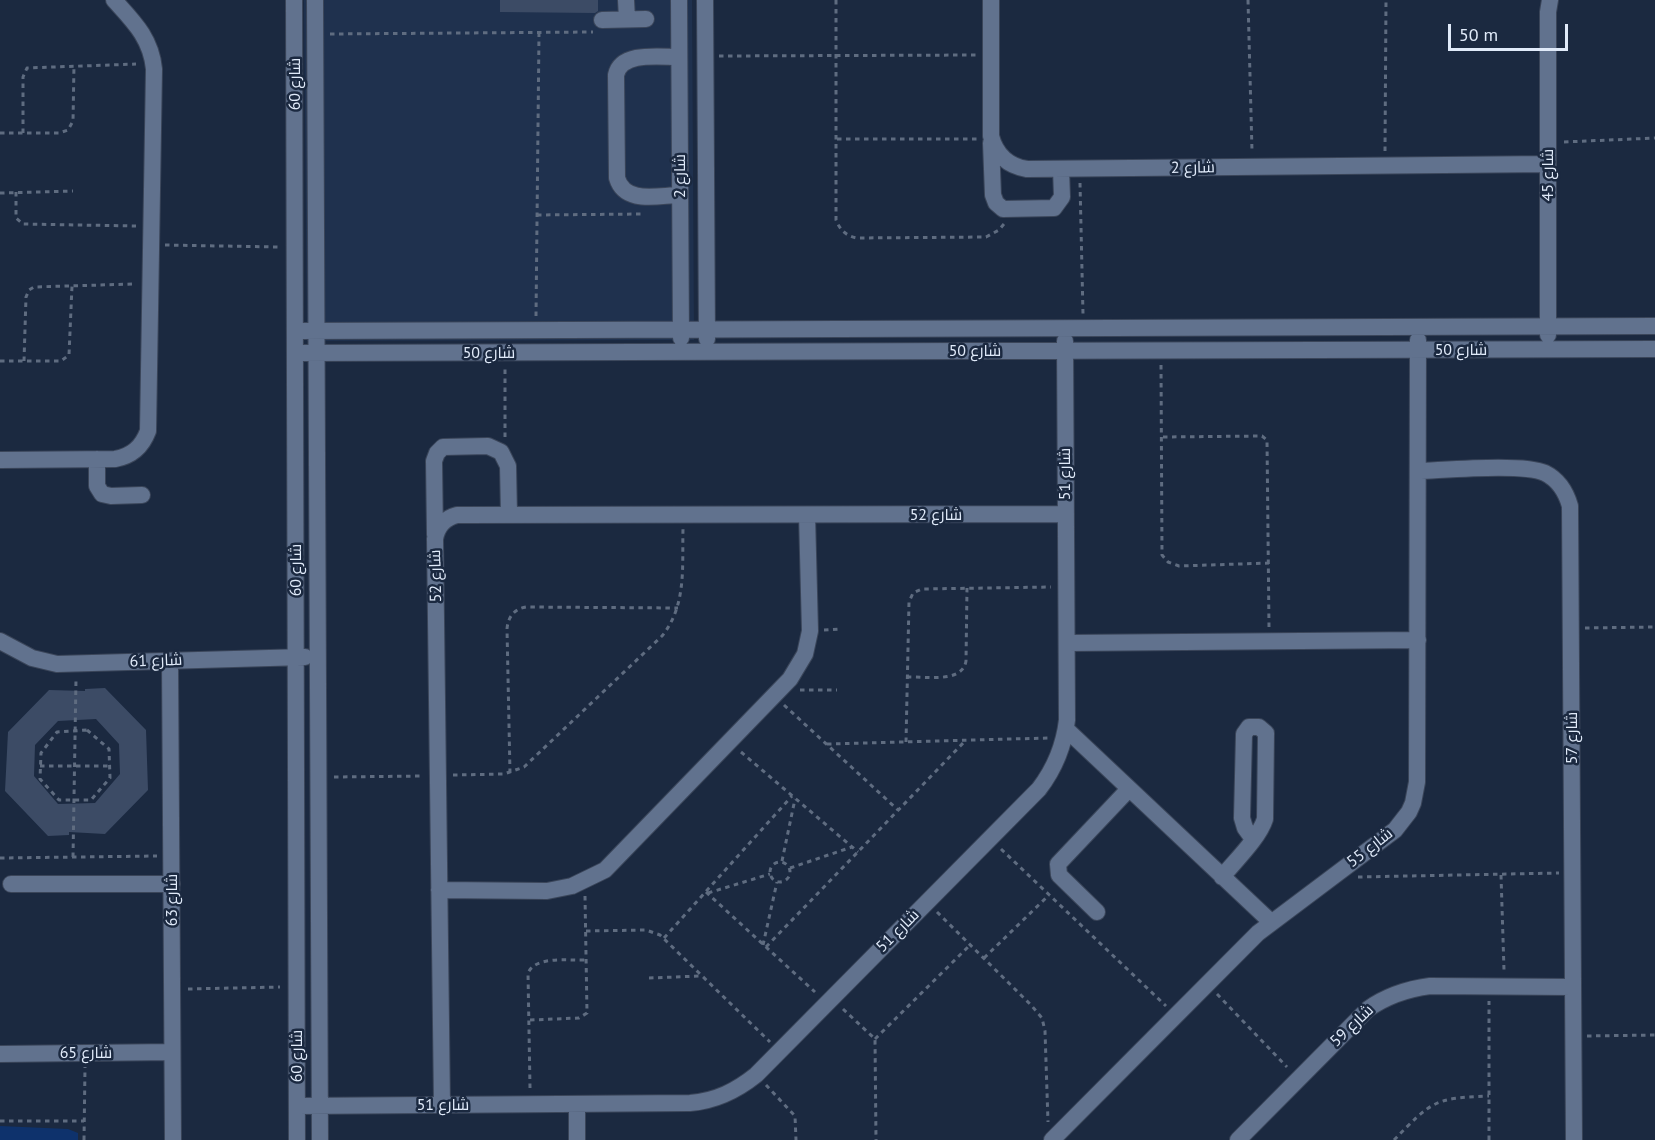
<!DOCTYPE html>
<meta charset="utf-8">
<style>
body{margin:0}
#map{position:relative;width:1655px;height:1140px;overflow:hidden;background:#1b2940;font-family:"PT Sans",sans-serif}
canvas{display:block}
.scale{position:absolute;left:1448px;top:24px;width:120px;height:27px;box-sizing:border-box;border:3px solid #e0eaf9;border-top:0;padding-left:8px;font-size:18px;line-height:21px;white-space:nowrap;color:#e0eaf9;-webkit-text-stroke:4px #1b2940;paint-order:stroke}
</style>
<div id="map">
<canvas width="1655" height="1140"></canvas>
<div class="scale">50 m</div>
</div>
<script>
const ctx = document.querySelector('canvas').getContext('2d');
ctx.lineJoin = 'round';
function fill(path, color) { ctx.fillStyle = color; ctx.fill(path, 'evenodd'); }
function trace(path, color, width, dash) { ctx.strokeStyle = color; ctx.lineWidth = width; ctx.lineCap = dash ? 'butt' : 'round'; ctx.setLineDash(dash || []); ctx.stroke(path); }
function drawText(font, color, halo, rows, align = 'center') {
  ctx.font = font + ' "PT Sans",Cairo,sans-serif'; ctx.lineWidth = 5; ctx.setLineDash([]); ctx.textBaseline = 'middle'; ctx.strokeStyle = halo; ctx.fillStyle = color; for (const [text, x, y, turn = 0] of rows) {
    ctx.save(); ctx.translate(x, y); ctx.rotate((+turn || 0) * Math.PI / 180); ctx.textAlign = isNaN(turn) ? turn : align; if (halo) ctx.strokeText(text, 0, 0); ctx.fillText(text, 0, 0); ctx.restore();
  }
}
fill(new Path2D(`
 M 304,0 L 692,0 L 694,340 L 307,341 Z`), '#1f314e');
fill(new Path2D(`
 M 0,1126 L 68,1129 L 78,1133 L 78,1140 L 0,1140 Z`), '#0e326c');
fill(new Path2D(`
 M 500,0 L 598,0 L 598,11 L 595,13 L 500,12 Z
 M 105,688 L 146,730 L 148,790 L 105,834 L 69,832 L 69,835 L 48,836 L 5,791 L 8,732 L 49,690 L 85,691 L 85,689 ZM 96,719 L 119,744 L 120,774 L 95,803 L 58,804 L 34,776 L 35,745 L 58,721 Z`), '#3c4b65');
const minor = new Path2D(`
 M 294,0 L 297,1140
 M 315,0 L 320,1140
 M 626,0 L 627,19
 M 679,0 L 681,338
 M 705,0 L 707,339
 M 991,0 L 991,136 C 996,155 1008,166 1027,169 L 1548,164
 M 602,20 L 646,19
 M 679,57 C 660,57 621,51 616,75 L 617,178 C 625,205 659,195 680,195
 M 991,143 L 993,195 L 996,203 L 1003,209 L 1054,208 L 1062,197 L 1061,169
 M 296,331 L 1655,326
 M 1548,335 L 1548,12 L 1550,0
 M 296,353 L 1655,349
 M 97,459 L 97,486 L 102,494 L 111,496 L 142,495
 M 0,460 L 115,459 C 132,456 142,447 148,431 L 154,69 C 151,38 133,21 114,0
 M 1418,471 C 1446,470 1524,463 1545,473 C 1559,480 1566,492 1570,506 L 1574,1140
 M 435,535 L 434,461 L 437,453 L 443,447 L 488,446 L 501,452 L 508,466 L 509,515
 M 0,641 L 32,658 L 57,664 L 305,657
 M 1067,643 L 1418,640
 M 170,661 L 173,1140
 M 1066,729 L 1271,922
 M 1222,877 C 1235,861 1259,838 1265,819 L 1266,733 L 1259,727 L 1249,727 L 1244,734 L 1242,818 L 1245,828 L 1253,839
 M 11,884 L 172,884
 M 439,890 L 547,891 L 572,886 L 605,870 L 790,679 L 805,654 L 810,631 L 807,515
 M 1097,912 L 1059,875 L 1058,864 L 1128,790
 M 0,1054 L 172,1052
 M 577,1104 L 577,1140
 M 442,1105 L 435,539 C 437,527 445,518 457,515 L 1066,514
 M 297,1106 L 690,1103 C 716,1101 736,1091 756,1075 L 1039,789 C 1055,768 1064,746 1067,720 L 1065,341
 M 1052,1140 L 1258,933 L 1395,830 L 1409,812 L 1413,803 L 1417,782 L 1418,340
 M 1238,1140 L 1368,1009 C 1388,995 1407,989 1430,986 L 1573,987`);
trace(minor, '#3a4559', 18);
trace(new Path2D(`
 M 836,0 L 836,220 C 840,230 846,236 857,238 L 986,237 L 999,230 L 1004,224
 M 1248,0 L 1252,151
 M 330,34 L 593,32
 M 719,56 L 977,55
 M 0,133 L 59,133 L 68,130 L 73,121 L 74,65
 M 23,133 L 23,77 L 27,68 L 136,64
 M 837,139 L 977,139
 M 1564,142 L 1655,138
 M 1385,151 L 1386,0
 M 1080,183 L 1083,314
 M 16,192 L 16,218 L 23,224 L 136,226
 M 0,193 L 73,191
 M 537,215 L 643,214
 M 165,245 L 278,247
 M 536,316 L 539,33
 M 0,361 L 61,361 L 69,355 L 72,286
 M 24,361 L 26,297 L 29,290 L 34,287 L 134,284
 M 1161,365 L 1162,555 L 1168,562 L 1179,566 L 1269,563
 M 505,437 L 505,368
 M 1163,437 L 1262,436 L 1267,440 L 1269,627
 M 1585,628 L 1655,627
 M 824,630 L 840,629
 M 907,677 C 925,676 962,684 966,661 L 967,588
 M 800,690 L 837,690
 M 784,705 L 898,810
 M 87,730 L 109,749 L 110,778 L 91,800 L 59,800 L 40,779 L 41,753 L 57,732 Z
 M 906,742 L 909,602 L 913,593 L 922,589 L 1051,587
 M 827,744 L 1048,738
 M 741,752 L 858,852
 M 40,766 L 110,766
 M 510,773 L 507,629 C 508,617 514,609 526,607 L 678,608
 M 453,775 L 504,774 L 524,767 L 662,636 C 687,605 682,566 683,529
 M 334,777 L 423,776
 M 1001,849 L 1166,1006
 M 73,857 L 76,679
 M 0,858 L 157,856
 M 782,861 L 795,799
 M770 872a10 10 0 1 1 20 0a10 10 0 1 1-20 0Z
 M 790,868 L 852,847
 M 1501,875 L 1504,970
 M 1358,877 L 1559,873
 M 706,892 L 815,992
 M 708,893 L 770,874
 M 937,912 L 1031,1005 L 1042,1018 L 1045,1031 L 1048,1122
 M 586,931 L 646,930 L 660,935 L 770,1042
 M 664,938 L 792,796
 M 763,945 L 777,882
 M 766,947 L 966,740
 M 984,958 L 1049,895
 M 649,978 L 701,976
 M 188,989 L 280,987
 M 1217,994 L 1287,1067
 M 843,1009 L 875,1039 L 876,1140
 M 530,1020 L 579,1018 L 587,1013 L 585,896
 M 1587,1036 L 1655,1035
 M 875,1039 L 970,945
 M 766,1085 L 795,1116 L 796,1140
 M 530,1088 L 528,973 C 536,955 570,961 587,960
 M 0,1121 L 84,1121
 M 84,1140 L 85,1067
 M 1394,1140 C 1432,1101 1434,1098 1489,1096
 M 1489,1140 L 1489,1001`), '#5f6c80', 3, [4.5, 4.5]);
trace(minor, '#61728e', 16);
drawText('16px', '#e0eaf9', '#1b2940', [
 ["شارع 60",295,84,-90],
 ["شارع 2",1193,168,-1],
 ["شارع 45",1548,175,-90],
 ["شارع 2",680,176,-90],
 ["شارع 50",1461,350],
 ["شارع 50",975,351],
 ["شارع 50",489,353],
 ["شارع 51",1065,474,-90],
 ["شارع 52",936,515],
 ["شارع 60",296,570,-90],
 ["شارع 52",436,576,-91],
 ["شارع 61",156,661,-2],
 ["شارع 57",1572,738,-90],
 ["شارع 55",1370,848,-38],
 ["شارع 63",172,900,-90],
 ["شارع 51",898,931,-45],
 ["شارع 59",1352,1026,-44],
 ["شارع 65",86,1053],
 ["شارع 60",297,1056,-90],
 ["شارع 51",443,1105]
]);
</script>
